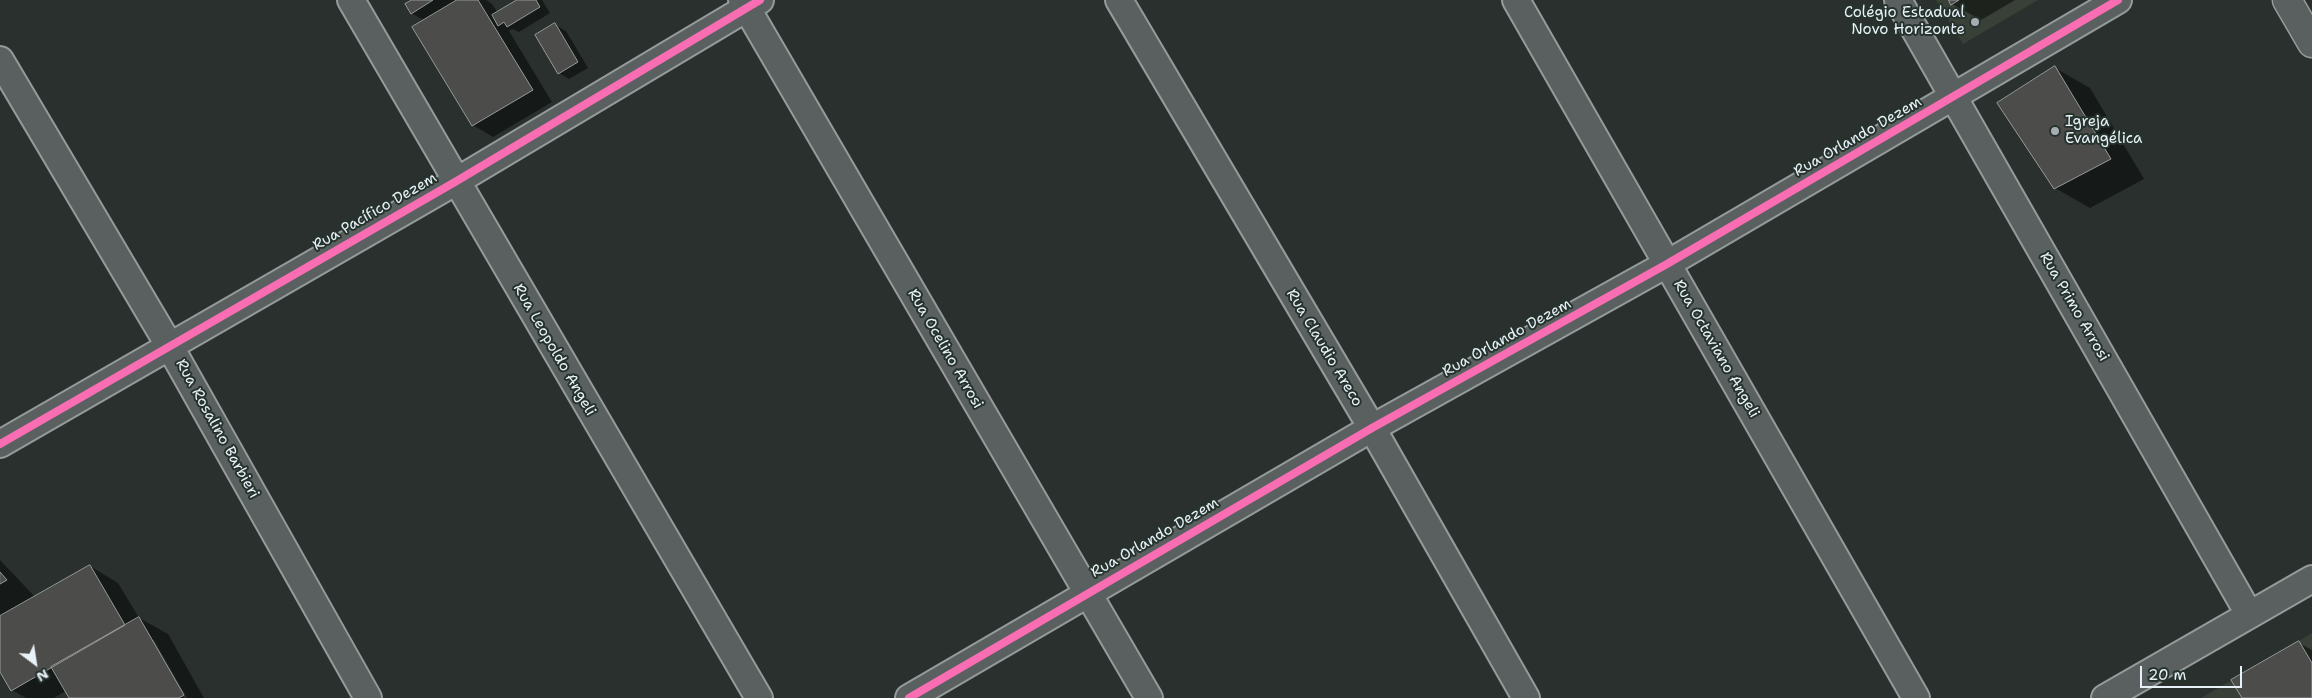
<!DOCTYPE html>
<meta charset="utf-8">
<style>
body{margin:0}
#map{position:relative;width:2312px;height:698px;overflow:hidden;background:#29302d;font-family:"Shantell Sans",sans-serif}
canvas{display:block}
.north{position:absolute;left:10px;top:638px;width:50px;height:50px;-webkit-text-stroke:4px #26332d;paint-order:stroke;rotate:149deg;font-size:14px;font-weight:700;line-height:20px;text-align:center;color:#e8f1f8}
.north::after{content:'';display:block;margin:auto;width:18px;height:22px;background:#e8f1f8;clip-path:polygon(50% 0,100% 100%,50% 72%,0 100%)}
.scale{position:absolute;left:2140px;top:666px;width:102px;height:22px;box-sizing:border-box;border:2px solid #e8f1f8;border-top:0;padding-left:6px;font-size:15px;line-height:18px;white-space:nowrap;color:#e8f1f8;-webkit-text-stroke:4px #26332d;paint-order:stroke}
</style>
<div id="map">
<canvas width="2312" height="698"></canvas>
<div class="north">N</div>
<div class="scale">20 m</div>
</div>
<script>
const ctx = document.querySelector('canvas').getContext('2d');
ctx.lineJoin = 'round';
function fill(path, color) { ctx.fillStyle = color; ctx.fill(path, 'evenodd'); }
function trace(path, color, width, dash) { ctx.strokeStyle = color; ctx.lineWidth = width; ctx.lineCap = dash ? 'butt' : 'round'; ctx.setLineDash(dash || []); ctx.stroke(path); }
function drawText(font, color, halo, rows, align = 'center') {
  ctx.font = font + ' "Shantell Sans",sans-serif'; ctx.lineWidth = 4; ctx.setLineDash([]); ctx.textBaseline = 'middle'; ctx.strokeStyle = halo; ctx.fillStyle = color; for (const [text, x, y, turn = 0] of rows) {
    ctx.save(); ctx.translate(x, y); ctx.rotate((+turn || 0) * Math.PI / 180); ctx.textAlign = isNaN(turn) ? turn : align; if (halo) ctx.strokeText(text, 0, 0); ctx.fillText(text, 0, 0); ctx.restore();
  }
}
fill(new Path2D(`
 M 1936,0 L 2038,0 L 1963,44 Z
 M 2312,633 L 2312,698 L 2201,698 L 2299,641 Z`), '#394038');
fill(new Path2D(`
 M 414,0 L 486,0 L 492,4 L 498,13 L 519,0 L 542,0 L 550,13 L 519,32 L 512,29 L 509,31 L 552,102 L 493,137 L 473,125 L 425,21 L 411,13 Z
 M 1950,0 L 2015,0 L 1981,20 L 1952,4 Z
 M 555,25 L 566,31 L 588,68 L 569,79 L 559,73 Z
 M 2055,68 L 2090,88 L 2144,179 L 2090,208 L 2055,188 Z
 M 0,560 L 35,597 L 90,566 L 118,583 L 139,618 L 168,634 L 204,698 L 187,698 L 154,640 L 151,640 L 184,698 L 70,698 L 66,691 L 54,698 L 26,698 L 12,690 L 0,669 Z
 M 2299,643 L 2312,650 L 2312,698 L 2243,698 Z`), '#0007');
const building = new Path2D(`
 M 412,0 L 433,0 L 411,14 L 405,4 Z
 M 457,0 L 478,0 L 533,90 L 472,126 L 412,27 Z
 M 517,0 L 536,0 L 540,7 L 507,27 L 504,22 L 498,26 L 492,15 Z
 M 1949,0 L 1959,0 L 1951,5 Z
 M 555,23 L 578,62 L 558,74 L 535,35 Z
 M 2055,66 L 2111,159 L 2054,189 L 1997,103 Z
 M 90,565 L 125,625 L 11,691 L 0,672 L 0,616 Z
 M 0,572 L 7,580 L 0,584 Z
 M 139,617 L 184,695 L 179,698 L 69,698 L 51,667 Z
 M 2299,641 L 2312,663 L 2312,698 L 2242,698 L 2231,680 Z`);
fill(building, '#4c4d4a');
trace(building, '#959a9a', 1);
const street = new Path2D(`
 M 351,0 L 759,698
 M 742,0 L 1149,698
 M 1119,0 L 1372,428 L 1526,698
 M 1516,0 L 1916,698
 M 1898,0 L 2249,614
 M 0,60 L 169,345 L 368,698
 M 0,444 L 455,182 L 760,0
 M 909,698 L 1372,428 L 1667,264 L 2118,0
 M 2105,698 L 2312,579`);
const secondary = new Path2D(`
 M 2287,0 L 2312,43`);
trace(street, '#959a9a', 30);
trace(secondary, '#959a9a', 31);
trace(street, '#5a6060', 26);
trace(secondary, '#5a6060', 28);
trace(new Path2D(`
 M 0,444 L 455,182 L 760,0
 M 909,698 L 1372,428 L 1667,264 L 2118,0`), '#f96db3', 8);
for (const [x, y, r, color] of [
 [1975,22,5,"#a5adb1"],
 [2055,131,5,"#a5adb1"]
]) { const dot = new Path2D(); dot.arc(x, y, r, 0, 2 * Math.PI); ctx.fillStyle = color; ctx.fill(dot); trace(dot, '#26332d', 2); }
drawText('15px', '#e8f1f8', '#26332d', [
 ["Colégio Estadual",1965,13],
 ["Novo Horizonte",1965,30],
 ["Igreja",2065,122,"left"],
 ["Evangélica",2065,139,"left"]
], 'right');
drawText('15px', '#e8f1f8', '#26332d', [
 ["Rua Orlando Dezem",1858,137,-30],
 ["Rua Pacífico Dezem",375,212,-30],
 ["Rua Primo Arrosi",2074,307,60],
 ["Rua Orlando Dezem",1507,338,-29],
 ["Rua Claudio Areco",1324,348,59],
 ["Rua Ocelino Arrosi",945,349,60],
 ["Rua Octaviano Angeli",1716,349,60],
 ["Rua Leopoldo Angeli",554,350,60],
 ["Rua Rosalino Barbieri",217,429,61],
 ["Rua Orlando Dezem",1155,538,-30]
]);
</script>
